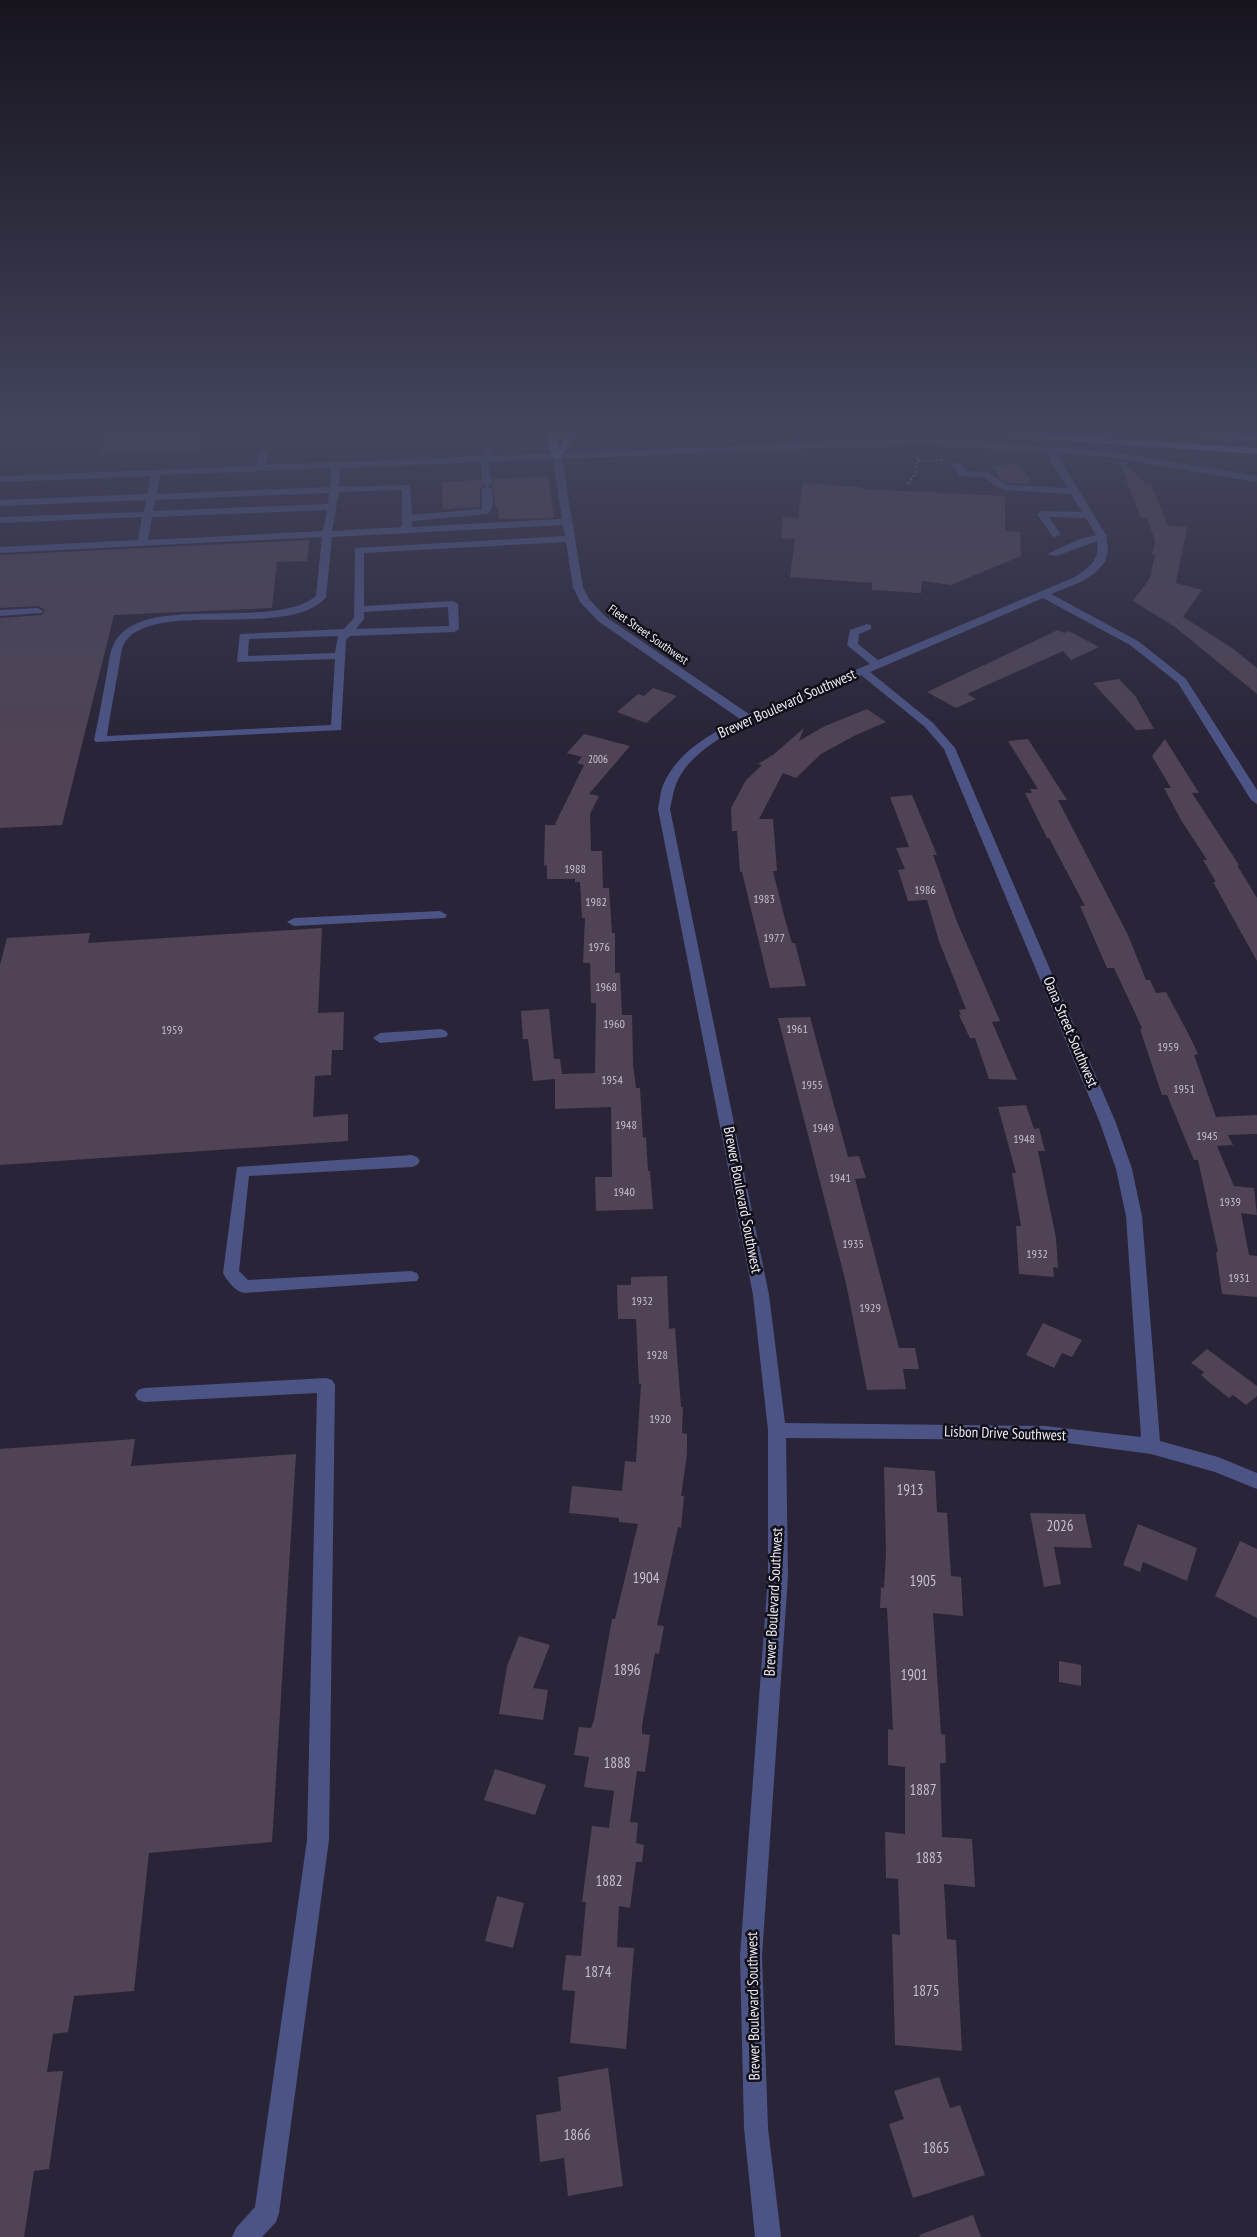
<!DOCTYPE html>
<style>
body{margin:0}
canvas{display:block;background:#292437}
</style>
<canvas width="1257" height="2237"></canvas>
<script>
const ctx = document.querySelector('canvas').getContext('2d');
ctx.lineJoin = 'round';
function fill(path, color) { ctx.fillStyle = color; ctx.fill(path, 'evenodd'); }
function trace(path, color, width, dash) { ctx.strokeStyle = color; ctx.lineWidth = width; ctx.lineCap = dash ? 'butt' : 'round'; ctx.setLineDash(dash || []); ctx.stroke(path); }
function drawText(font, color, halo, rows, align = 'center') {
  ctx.font = font + ' "PT Sans Narrow",sans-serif'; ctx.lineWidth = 5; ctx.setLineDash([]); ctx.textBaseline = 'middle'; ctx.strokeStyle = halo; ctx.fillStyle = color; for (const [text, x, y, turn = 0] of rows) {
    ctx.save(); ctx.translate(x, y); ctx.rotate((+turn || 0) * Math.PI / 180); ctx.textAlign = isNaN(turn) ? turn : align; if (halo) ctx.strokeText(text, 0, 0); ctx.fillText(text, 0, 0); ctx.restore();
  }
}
fill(new Path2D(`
 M 106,434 L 200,434 L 201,450 L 100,454 Z
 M 1119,461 L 1126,462 L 1146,485 L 1151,484 L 1168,526 L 1187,527 L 1176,583 L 1202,590 L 1183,617 L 1232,648 L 1257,668 L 1257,694 L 1175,627 L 1133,601 L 1150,578 L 1155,555 L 1152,555 L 1155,541 L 1147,518 L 1141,518 Z
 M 1020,463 L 1031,483 L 1007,483 L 1000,478 L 993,466 Z
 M 548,477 L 554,518 L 499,519 L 498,506 L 495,506 L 494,489 L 491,486 L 494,484 L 493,479 Z
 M 480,480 L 483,486 L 480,489 L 480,507 L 443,509 L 442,482 Z
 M 803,483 L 861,487 L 861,489 L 1005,496 L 1005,531 L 1020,532 L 1021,556 L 951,585 L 922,581 L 921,593 L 872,590 L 872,583 L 790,577 L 795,539 L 781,538 L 783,517 L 798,518 Z
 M 309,540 L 307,561 L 277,562 L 272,608 L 114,615 L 62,825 L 0,828 L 0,618 L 42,615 L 45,610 L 38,606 L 0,608 L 0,555 Z
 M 1058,630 L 1064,633 L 1069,631 L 1099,647 L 1071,660 L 1063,651 L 967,694 L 976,699 L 956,708 L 927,692 Z
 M 1119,679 L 1136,697 L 1154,729 L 1136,730 L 1093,683 Z
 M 653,688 L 677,696 L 646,723 L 617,712 L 638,694 L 644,696 Z
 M 867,709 L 886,722 L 856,735 L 821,754 L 796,778 L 783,773 L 759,819 L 773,819 L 777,871 L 773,871 L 786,923 L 792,943 L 795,943 L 806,986 L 770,988 L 742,872 L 740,872 L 737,831 L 732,831 L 731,808 L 746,780 L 762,765 L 758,764 L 773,755 L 804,728 L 799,741 L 825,726 Z
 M 584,734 L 630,746 L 589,794 L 599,796 L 590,814 L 591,851 L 602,851 L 603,888 L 609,888 L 612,933 L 615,933 L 615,973 L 620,973 L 622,1015 L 632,1015 L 633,1064 L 636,1088 L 640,1088 L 643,1138 L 646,1137 L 648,1171 L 650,1171 L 653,1209 L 596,1211 L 595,1177 L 612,1177 L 611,1107 L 555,1109 L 555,1079 L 533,1081 L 528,1039 L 523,1039 L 521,1011 L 549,1009 L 554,1059 L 560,1059 L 562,1074 L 595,1073 L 596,1003 L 591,1003 L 590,963 L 583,963 L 585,918 L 582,918 L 580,882 L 575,882 L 575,879 L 547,879 L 547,865 L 544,866 L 545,825 L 557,825 L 555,824 L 584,765 L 577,763 L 582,757 L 567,753 Z
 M 1028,739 L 1067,800 L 1058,800 L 1128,935 L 1146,980 L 1150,980 L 1156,993 L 1166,992 L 1189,1035 L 1198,1054 L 1194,1055 L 1216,1117 L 1257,1115 L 1257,1134 L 1228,1135 L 1233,1145 L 1217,1146 L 1234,1186 L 1254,1188 L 1257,1215 L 1241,1213 L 1249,1255 L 1257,1256 L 1257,1297 L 1222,1294 L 1216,1252 L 1218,1252 L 1198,1160 L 1194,1160 L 1167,1095 L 1162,1095 L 1140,1029 L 1142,1028 L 1114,968 L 1107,968 L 1080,906 L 1085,906 L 1049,838 L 1047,838 L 1025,793 L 1032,793 L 1030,789 L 1038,789 L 1008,741 Z
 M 1165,739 L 1199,793 L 1192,793 L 1239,865 L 1237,865 L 1257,898 L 1257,961 L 1213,882 L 1216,882 L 1203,860 L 1207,860 L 1181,820 L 1164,788 L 1171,788 L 1152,756 Z
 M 912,795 L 937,855 L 933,855 L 957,922 L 1000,1021 L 992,1022 L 1017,1080 L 989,1079 L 975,1038 L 970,1038 L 959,1015 L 961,1015 L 959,1010 L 966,1009 L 939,941 L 927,900 L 908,901 L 898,870 L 905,869 L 896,848 L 909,847 L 890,797 Z
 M 322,928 L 318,1013 L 344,1012 L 343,1050 L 332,1050 L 331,1075 L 315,1076 L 313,1117 L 348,1114 L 348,1141 L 0,1165 L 0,965 L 7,938 L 90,933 L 88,943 Z
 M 810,1017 L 848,1157 L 859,1156 L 866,1178 L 855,1179 L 899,1348 L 915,1348 L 919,1369 L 903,1369 L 906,1389 L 867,1390 L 846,1283 L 778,1018 Z
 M 1026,1105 L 1034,1129 L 1039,1128 L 1045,1151 L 1038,1151 L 1056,1238 L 1058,1268 L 1053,1267 L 1054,1277 L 1019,1274 L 1016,1226 L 1021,1226 L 1012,1173 L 1016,1173 L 998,1107 Z
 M 667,1276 L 669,1329 L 675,1328 L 681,1407 L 683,1407 L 682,1433 L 687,1434 L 687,1454 L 681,1496 L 684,1496 L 681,1528 L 678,1527 L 657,1625 L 664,1626 L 659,1654 L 655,1653 L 642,1726 L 642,1734 L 650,1735 L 645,1772 L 637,1771 L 630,1822 L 638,1823 L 636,1843 L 644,1845 L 642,1862 L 636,1862 L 630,1908 L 619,1906 L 617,1947 L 634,1948 L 626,2049 L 570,2043 L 575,1991 L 562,1990 L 566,1955 L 581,1956 L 586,1902 L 582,1902 L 592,1826 L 609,1828 L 614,1791 L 584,1787 L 589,1757 L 574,1755 L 579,1727 L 591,1728 L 594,1720 L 612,1619 L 615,1619 L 638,1524 L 619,1522 L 619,1518 L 569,1513 L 572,1486 L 622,1491 L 625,1461 L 636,1462 L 641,1384 L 639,1384 L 636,1319 L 618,1319 L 617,1285 L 631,1285 L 631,1277 Z
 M 1043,1323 L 1082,1340 L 1072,1357 L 1062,1353 L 1054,1368 L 1026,1355 Z
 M 1207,1349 L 1257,1386 L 1257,1396 L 1246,1405 L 1233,1395 L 1229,1398 L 1210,1383 L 1201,1375 L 1204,1372 L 1191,1363 Z
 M 135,1439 L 131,1466 L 296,1454 L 272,1842 L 149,1853 L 134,1991 L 74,1996 L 68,2032 L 53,2034 L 47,2072 L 63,2071 L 49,2169 L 34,2171 L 24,2237 L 0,2237 L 0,1449 Z
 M 884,1467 L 935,1471 L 937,1512 L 947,1513 L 951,1576 L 961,1577 L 963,1616 L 933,1613 L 941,1734 L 945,1735 L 946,1763 L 940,1763 L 942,1837 L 972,1839 L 975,1887 L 944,1884 L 947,1939 L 956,1940 L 962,2051 L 895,2045 L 892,1934 L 900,1935 L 898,1879 L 886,1878 L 885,1832 L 905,1834 L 905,1767 L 888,1765 L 888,1729 L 893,1730 L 887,1608 L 880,1608 L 881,1587 L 884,1588 L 886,1553 Z
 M 1030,1513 L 1085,1514 L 1092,1548 L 1054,1547 L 1061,1584 L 1044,1587 Z
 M 1138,1524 L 1197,1548 L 1187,1581 L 1143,1562 L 1140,1572 L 1123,1565 Z
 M 1240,1541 L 1257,1549 L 1257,1618 L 1215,1596 Z
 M 519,1636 L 550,1645 L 533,1688 L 548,1690 L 543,1720 L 499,1714 L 507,1666 Z
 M 1059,1661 L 1081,1665 L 1081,1686 L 1059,1682 Z
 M 495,1769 L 546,1785 L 535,1815 L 484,1800 Z
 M 497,1896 L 524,1903 L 513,1948 L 485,1941 Z
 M 608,2068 L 623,2186 L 568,2196 L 564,2158 L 540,2162 L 536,2115 L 561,2111 L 558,2077 Z
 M 939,2077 L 950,2108 L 960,2105 L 985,2175 L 913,2198 L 889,2124 L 904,2119 L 894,2091 Z
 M 973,2215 L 981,2237 L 920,2237 L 919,2235 Z`), '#4f4355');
trace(new Path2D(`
 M 918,461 L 942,460
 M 908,484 L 915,474 L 918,455`), '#928e9e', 2, [2, 2.5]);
fill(new Path2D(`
 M 922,438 L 1108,451 L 1257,476 L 1257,482 L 1108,457 L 1058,453 L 1061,461 L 1106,535 L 1108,550 L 1105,562 L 1095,573 L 1083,581 L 1051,594 L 1138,641 L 1186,679 L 1257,790 L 1257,804 L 1251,800 L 1178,683 L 1130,645 L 1043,598 L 870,672 L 933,723 L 955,748 L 1116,1123 L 1132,1169 L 1142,1216 L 1160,1441 L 1218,1457 L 1257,1473 L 1257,1489 L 1215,1472 L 1151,1454 L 1045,1440 L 786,1438 L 788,1576 L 762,1956 L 768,2128 L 781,2237 L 755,2237 L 744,2128 L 740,1956 L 768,1576 L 768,1430 L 753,1295 L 658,809 C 660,800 660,791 664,783 C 679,751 710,734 740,719 L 598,621 L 580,602 L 573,587 L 566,542 L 364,553 L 364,606 L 453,601 L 458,604 L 459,629 L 454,632 L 350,636 L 346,640 L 341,730 L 96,742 L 94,740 C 99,717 103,695 107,672 C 109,664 109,654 113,646 C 137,589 271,633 316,596 L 322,537 L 0,553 L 0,547 L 138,540 L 142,517 L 0,523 L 0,517 L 144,512 L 146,500 L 0,506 L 0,500 L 147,494 L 151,476 L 0,482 L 0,476 L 256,466 L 259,453 L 264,450 L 269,453 L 265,465 L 483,456 L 486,449 L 489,448 L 494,451 L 492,456 ZM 922,444 L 1049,453 L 1051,461 L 1068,488 L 1006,485 L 988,472 L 966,471 L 960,462 L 952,464 L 960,476 L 983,477 L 1003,490 L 1071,494 L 1082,512 L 1042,511 L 1037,514 L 1053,537 L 1061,535 L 1049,517 L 1086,518 L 1096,535 L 1080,539 L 1047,554 L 1056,556 L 1097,541 C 1100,560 1090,567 1075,577 L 878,660 L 858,644 L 859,634 L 871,629 L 871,625 L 867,624 L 850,630 L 847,645 L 870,664 L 749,714 L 606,617 L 589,599 L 583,587 L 562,459 ZM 553,459 L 562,519 L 412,527 L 412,521 L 488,514 L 493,506 L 492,489 L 487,486 L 482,489 L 482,509 L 412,515 L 410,485 L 339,487 L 340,468 L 481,462 L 482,483 L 487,486 L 492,483 L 489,466 L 490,462 ZM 331,468 L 330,487 L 157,494 L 160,475 ZM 402,490 L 402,527 L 332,531 L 339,492 ZM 329,493 L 328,504 L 153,511 L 155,500 ZM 327,510 L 323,531 L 148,540 L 152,517 ZM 563,525 L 565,536 L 355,548 L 354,618 L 344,629 L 240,634 L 237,660 L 238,662 L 335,659 L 331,725 L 107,736 C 110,715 114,694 118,672 C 120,664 120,654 123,646 C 146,596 289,642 326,597 L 332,537 ZM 448,607 L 449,626 L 356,629 L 364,619 L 364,612 ZM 338,636 L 335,653 L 248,656 L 249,639 ZM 861,675 L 925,727 L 944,749 L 1100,1123 L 1116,1169 L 1126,1216 L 1141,1437 L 1045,1426 L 785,1423 L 769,1295 L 670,809 C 673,796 674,784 682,773 C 712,727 810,697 861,675 Z
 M 38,608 L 43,611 L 42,613 L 0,616 L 0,610 Z
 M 440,911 L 447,915 L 445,918 L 294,926 L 287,922 L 294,918 Z
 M 441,1029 L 446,1031 L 448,1034 L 446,1037 L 380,1043 L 373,1038 L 380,1033 Z
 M 412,1155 L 417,1157 L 420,1161 L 417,1165 L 412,1167 L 249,1176 L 239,1271 L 248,1280 L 411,1271 L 417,1273 L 419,1277 L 417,1281 L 244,1293 C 235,1291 227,1281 223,1273 L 237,1167 Z
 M 326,1378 L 332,1380 L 335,1385 L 329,1840 L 279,2213 L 276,2222 L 262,2237 L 232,2237 L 236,2228 L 255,2207 L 307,1840 L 317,1393 L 144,1402 L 138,1400 L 135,1395 L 138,1390 L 144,1388 Z`), '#4b5485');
fill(new Path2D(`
 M 546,434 L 554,434 L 559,447 L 568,434 L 576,434 L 560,458 L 557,459 L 552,456 Z
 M 1005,434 L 1048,434 L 1257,448 L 1257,454 L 1009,437 Z
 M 1193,434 L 1257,435 L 1257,441 L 1197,437 Z`), '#8290f2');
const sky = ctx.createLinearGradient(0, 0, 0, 747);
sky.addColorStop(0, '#17141e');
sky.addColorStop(0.58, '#43455e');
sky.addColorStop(1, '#43455e00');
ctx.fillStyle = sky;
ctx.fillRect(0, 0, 1257, 747);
drawText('11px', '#c6c1cf', null, [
 ["2006",598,760]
]);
drawText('12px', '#eeebf8', '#110f17', [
 ["Fleet Street Southwest",648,635,35]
]);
drawText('12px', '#c6c1cf', null, [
 ["1988",575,870],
 ["1986",925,891],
 ["1983",764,900],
 ["1982",596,903],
 ["1977",774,939],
 ["1976",599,948],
 ["1968",606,988],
 ["1960",614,1025],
 ["1961",797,1030],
 ["1959",172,1031],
 ["1959",1168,1048],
 ["1954",612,1081],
 ["1955",812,1086],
 ["1951",1184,1090],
 ["1948",626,1126],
 ["1949",823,1129],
 ["1945",1207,1137],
 ["1948",1024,1140],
 ["1941",840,1179],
 ["1940",624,1193],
 ["1939",1230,1203],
 ["1935",853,1245],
 ["1932",1037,1255],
 ["1931",1239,1279],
 ["1932",642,1302],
 ["1929",870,1309],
 ["1928",657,1356],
 ["1920",660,1420]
]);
drawText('15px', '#eeebf8', '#110f17', [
 ["Brewer Boulevard Southwest",787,704,-24],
 ["Oana Street Southwest",1070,1032,67],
 ["Brewer Boulevard Southwest",742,1200,79],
 ["Lisbon Drive Southwest",1005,1434,2],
 ["Brewer Boulevard Southwest",774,1602,-87],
 ["Brewer Boulevard Southwest",754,2006,-91]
]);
drawText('15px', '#c6c1cf', null, [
 ["1913",910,1491],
 ["2026",1060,1527],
 ["1904",646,1579],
 ["1905",923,1582],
 ["1896",627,1671],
 ["1901",914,1676],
 ["1888",617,1764],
 ["1887",923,1791],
 ["1883",929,1859],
 ["1882",609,1882],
 ["1874",598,1973],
 ["1875",926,1992],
 ["1866",577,2136],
 ["1865",936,2149]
]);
</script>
